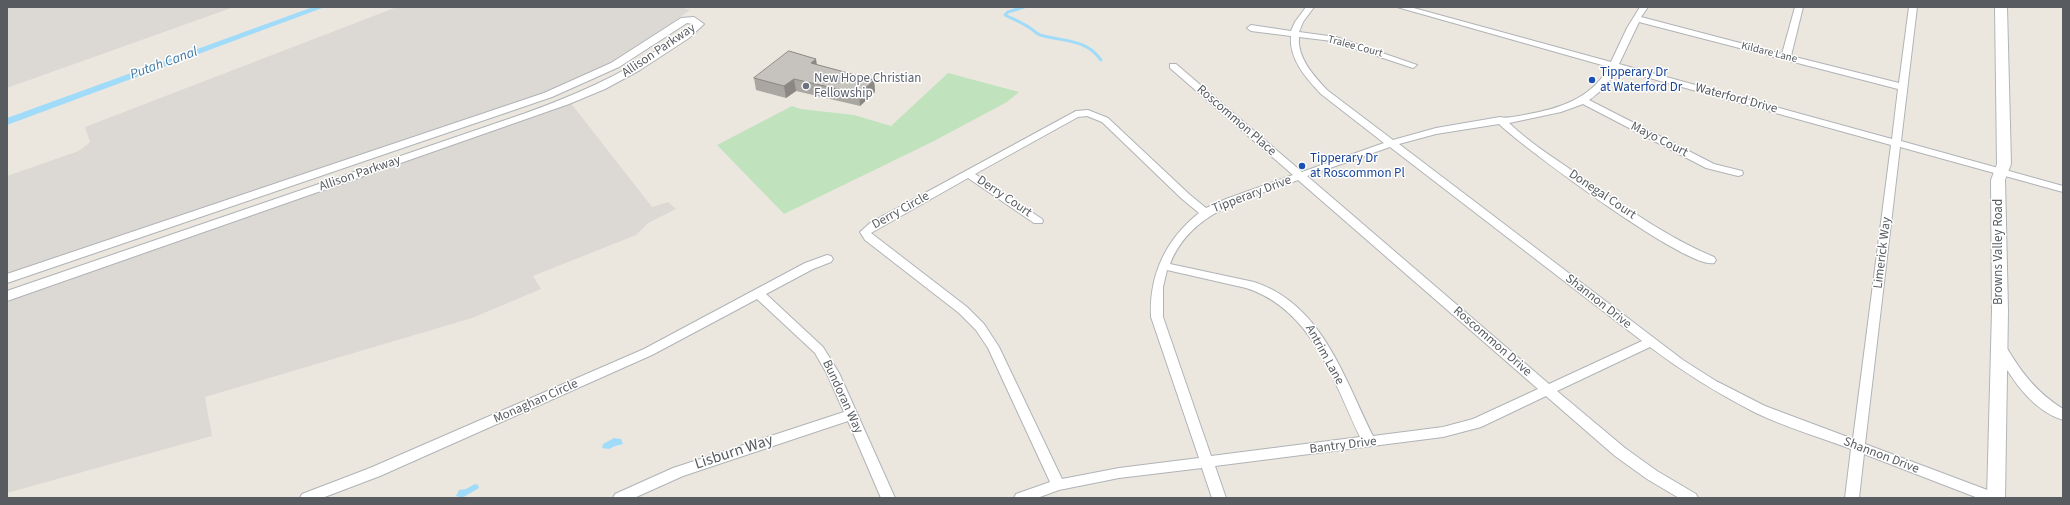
<!DOCTYPE html>
<style>
body{margin:0}
#map{position:relative;width:2070px;height:505px;overflow:hidden;background:#ebe7df;font-family:"Source Sans 3",sans-serif}
canvas{display:block}
.frame{position:absolute;inset:0;border:8px solid #585c60;pointer-events:none}
</style>
<div id="map">
<canvas width="2070" height="505"></canvas>
<div class="frame"></div>
</div>
<script>
const ctx = document.querySelector('canvas').getContext('2d');
ctx.lineJoin = 'round';
function fill(path, color) { ctx.fillStyle = color; ctx.fill(path, 'evenodd'); }
function trace(path, color, width, dash) { ctx.strokeStyle = color; ctx.lineWidth = width; ctx.lineCap = dash ? 'butt' : 'round'; ctx.setLineDash(dash || []); ctx.stroke(path); }
function drawText(font, color, halo, rows, align = 'center') {
  ctx.font = font + ' "Source Sans 3",sans-serif'; ctx.lineWidth = 3; ctx.setLineDash([]); ctx.textBaseline = 'middle'; ctx.strokeStyle = halo; ctx.fillStyle = color; for (const [text, x, y, turn = 0] of rows) {
    ctx.save(); ctx.translate(x, y); ctx.rotate((+turn || 0) * Math.PI / 180); ctx.textAlign = isNaN(turn) ? turn : align; if (halo) ctx.strokeText(text, 0, 0); ctx.fillText(text, 0, 0); ctx.restore();
  }
}
fill(new Path2D(`
 M 7,7 L 234,7 L 7,88 Z
 M 397,7 L 680,7 L 690,10 L 622,58 L 546,93 L 7,276 L 7,176 L 76,152 L 83,148 L 90,142 L 85,127 Z
 M 570,102 L 652,207 L 668,202 L 676,209 L 648,223 L 636,235 L 533,276 L 541,289 L 472,318 L 205,397 L 212,436 L 7,493 L 7,300 Z`), '#dcd9d4');
fill(new Path2D(`
 M 948,73 L 1019,92 L 1007,102 L 934,141 L 784,214 L 717,145 L 792,106 L 801,109 L 854,115 L 891,126 Z`), '#c0e2bd');
fill(new Path2D(`
 M 614,438 L 621,439 L 623,444 L 615,446 L 609,449 L 602,448 L 603,444 Z
 M 475,484 L 478,485 L 479,488 L 462,498 L 456,496 L 459,490 L 466,489 Z`), '#a1dbfa');
trace(new Path2D(`
 M 1024,7 L 1008,12 L 1005,15 C 1013,19 1023,23 1030,28 C 1034,30 1036,34 1040,35 C 1064,42 1085,38 1101,60`), '#a1dbfa', 3);
fill(new Path2D(`
 M 313,7 L 325,7 L 7,125 L 7,118 Z`), '#a1dbfa');
const minor = new Path2D(`
 M 1306,7 L 1314,7 L 1303,22 L 1299,32 L 1336,37 L 1417,65 L 1413,68 L 1332,41 L 1299,37 C 1297,58 1314,76 1327,90 L 1393,140 L 1436,128 L 1500,117 C 1508,119 1517,116 1524,115 C 1559,109 1591,99 1609,67 L 1397,7 L 1410,7 L 1611,62 L 1627,28 L 1640,7 L 1648,7 L 1641,17 L 1782,54 L 1795,7 L 1803,7 L 1791,56 L 1899,83 L 1909,7 L 1917,7 L 1901,141 L 2063,186 L 2063,192 L 1900,147 L 1865,444 L 1998,494 L 2000,498 L 1978,498 L 1864,454 L 1859,498 L 1845,498 L 1851,449 C 1819,437 1785,427 1754,412 C 1717,393 1683,372 1650,347 L 1557,391 L 1625,448 L 1657,471 L 1696,494 L 1698,498 L 1679,498 L 1647,479 L 1615,456 L 1546,396 L 1481,427 L 1443,437 L 1215,466 L 1226,498 L 1212,498 L 1202,468 L 1119,478 L 1059,490 L 1037,498 L 1014,498 L 1016,494 L 1050,482 L 988,348 L 976,330 L 959,313 L 865,240 L 860,232 L 870,223 L 1076,111 L 1088,110 L 1108,118 L 1189,194 L 1206,208 L 1226,199 L 1293,175 L 1170,68 L 1170,64 L 1176,64 L 1302,172 L 1384,143 L 1321,94 C 1306,78 1289,59 1291,36 L 1251,31 L 1247,28 L 1251,25 L 1291,31 L 1295,22 ZM 1639,22 L 1898,89 L 1892,139 L 1619,64 ZM 1617,69 L 1891,145 L 1853,439 L 1765,406 L 1716,381 L 1683,360 L 1399,144 L 1436,134 L 1499,124 C 1524,148 1688,270 1714,263 L 1716,260 L 1714,257 C 1668,238 1630,210 1589,182 C 1562,163 1533,146 1509,123 L 1561,112 L 1583,104 L 1706,168 L 1738,176 L 1742,175 L 1743,173 L 1742,171 L 1714,164 L 1589,100 C 1601,92 1610,82 1617,69 ZM 1087,116 L 1102,122 L 1181,198 L 1199,213 C 1166,239 1149,275 1151,317 L 1199,458 L 1119,468 L 1062,479 L 999,347 L 984,324 L 967,307 L 871,233 L 968,178 L 1034,223 L 1042,223 L 1043,221 L 1042,219 L 975,174 L 1078,117 ZM 1390,147 L 1642,341 L 1549,384 L 1307,176 ZM 1298,180 L 1538,389 L 1473,419 L 1443,427 L 1373,436 C 1344,378 1322,304 1254,282 L 1170,264 C 1191,210 1250,198 1298,180 ZM 1167,270 L 1246,288 C 1312,309 1333,380 1360,437 L 1211,456 L 1163,317 L 1163,287 Z
 M 827,255 L 831,256 L 833,259 L 831,262 L 813,269 L 766,294 L 823,347 L 839,373 L 895,498 L 881,498 L 848,421 L 683,476 L 634,498 L 613,498 L 615,494 L 673,468 L 844,412 L 827,374 L 815,353 L 757,299 L 652,355 L 380,476 L 322,498 L 300,498 L 302,494 L 370,468 L 644,349 L 805,263 Z
 M 2001,344 L 2005,345 C 2021,372 2036,392 2063,409 L 2063,420 C 2031,410 2009,376 1995,348 L 1997,345 Z`);
const tertiary = new Path2D(`
 M 694,17 L 704,24 L 689,38 L 640,70 L 605,89 L 569,104 L 7,301 L 7,291 L 523,114 C 573,96 620,76 663,46 C 674,39 685,33 693,24 L 687,23 L 619,67 L 552,97 L 7,283 L 7,274 L 544,93 L 611,63 L 681,18 Z`);
const secondary = new Path2D(`
 M 1995,7 L 2007,7 L 2011,164 L 2005,180 L 2008,311 L 2005,498 L 1987,498 L 1992,311 L 1991,180 L 1997,164 Z`);
trace(minor, '#b0b3b7', 2);
trace(tertiary, '#b0b3b7', 2);
trace(secondary, '#b1b5ba', 2);
fill(minor, '#fff');
fill(tertiary, '#fff');
fill(secondary, '#fff');
fill(new Path2D(`
 M 817,65 L 874,80 L 875,92 L 860,106 L 796,91 L 786,98 L 756,90 L 754,78 Z`), '#aaa7a3');
fill(new Path2D(`
 M 816,59 L 818,71 L 811,63 Z
 M 794,79 L 796,91 L 786,98 L 784,86 Z
 M 874,80 L 875,92 L 860,106 L 859,94 Z`), '#8b8884');
const building = new Path2D(`
 M 789,51 L 816,59 L 811,63 L 874,80 L 859,94 L 794,79 L 784,86 L 754,78 Z`);
fill(building, '#c6c2bd');
trace(building, '#8b8884', 1);
for (const [x, y, r, color] of [
 [1592,80,4,"#1a4fb4"],
 [806,86,4,"#6b7280"],
 [1302,166,4,"#1a4fb4"]
]) { const dot = new Path2D(); dot.arc(x, y, r, 0, 2 * Math.PI); ctx.fillStyle = color; ctx.fill(dot); trace(dot, '#fff', 1.5); }
drawText('11px', '#585c60', '#fff', [
 ["Tralee Court",1355,47,15],
 ["Kildare Lane",1769,53,14]
]);
drawText('13px', '#585c60', '#fff', [
 ["Allison Parkway",659,51,-34],
 ["Waterford Drive",1736,99,15],
 ["Roscommon Place",1236,121,41],
 ["Mayo Court",1659,140,27],
 ["Allison Parkway",360,174,-19],
 ["Tipperary Drive",1252,195,-21],
 ["Donegal Court",1602,195,34],
 ["Derry Court",1004,197,34],
 ["Derry Circle",901,211,-29],
 ["Browns Valley Road",1999,252,-90],
 ["Limerick Way",1883,253,-83],
 ["Shannon Drive",1598,302,38],
 ["Roscommon Drive",1492,342,41],
 ["Antrim Lane",1324,355,61],
 ["Bundoran Way",842,397,65],
 ["Monaghan Circle",536,402,-24],
 ["Bantry Drive",1343,446,-7],
 ["Shannon Drive",1881,456,21]
]);
drawText('13px', '#164399', '#fff', [
 ["Tipperary Dr",1600,73],
 ["at Waterford Dr",1600,88],
 ["Tipperary Dr",1310,159],
 ["at Roscommon Pl",1310,174]
], 'left');
drawText('13px', '#5b616d', '#fff', [
 ["New Hope Christian",814,79],
 ["Fellowship",814,94]
], 'left');
drawText('italic 14px', '#3e77a1', '#fff', [
 ["Putah Canal",164,64,-20]
]);
drawText('16px', '#585c60', '#fff', [
 ["Lisburn Way",734,453,-18]
]);
</script>
